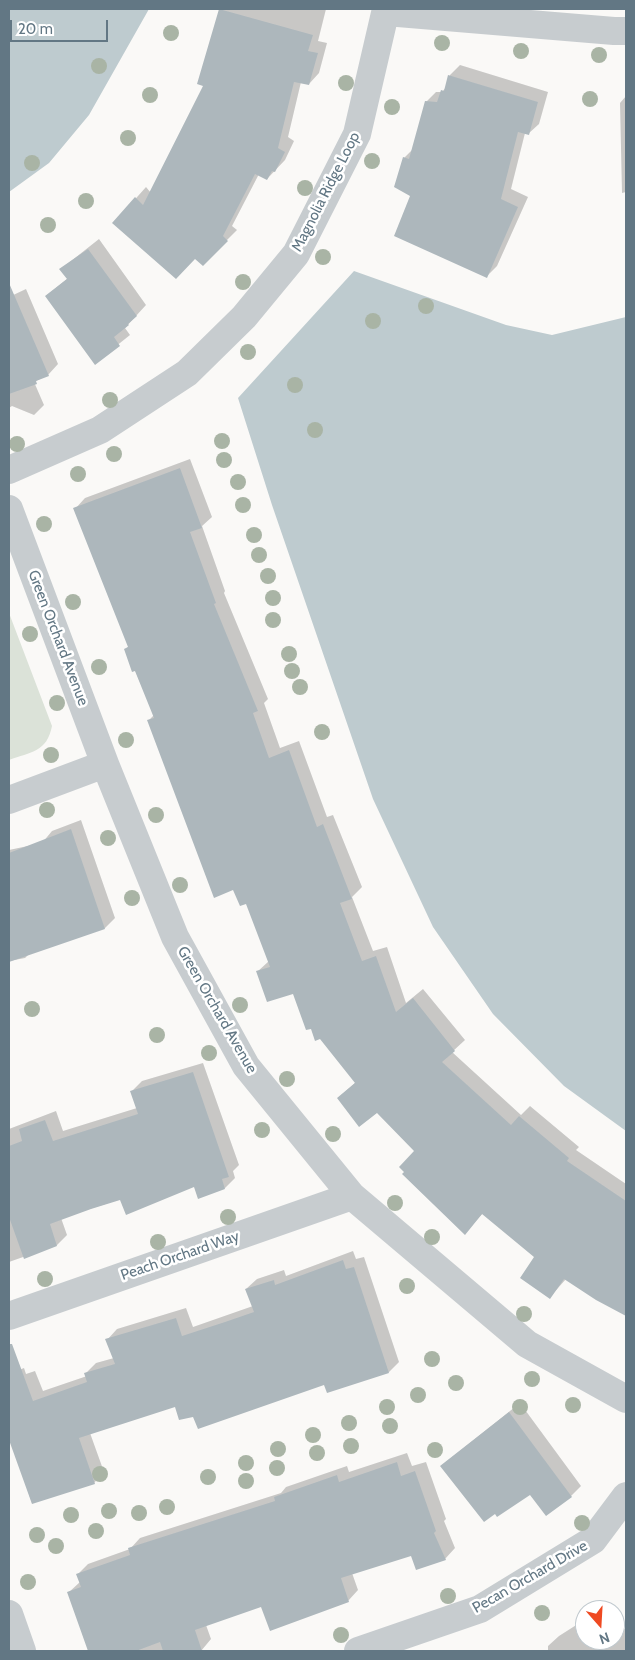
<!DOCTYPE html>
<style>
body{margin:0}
#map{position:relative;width:635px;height:1660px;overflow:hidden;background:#faf9f7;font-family:Cabin,sans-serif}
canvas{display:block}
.frame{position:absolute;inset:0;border:10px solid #627784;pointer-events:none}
.north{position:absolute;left:575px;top:1600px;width:50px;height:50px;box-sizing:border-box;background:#fff;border:1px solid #c0c9ce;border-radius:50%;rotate:161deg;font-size:14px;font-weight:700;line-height:20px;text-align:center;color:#627784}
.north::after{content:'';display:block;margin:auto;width:18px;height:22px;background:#ef4a22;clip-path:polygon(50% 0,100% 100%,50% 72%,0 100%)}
.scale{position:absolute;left:10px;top:20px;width:98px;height:22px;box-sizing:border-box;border:2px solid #627784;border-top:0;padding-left:6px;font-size:15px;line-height:18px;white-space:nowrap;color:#627784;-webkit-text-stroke:4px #fff;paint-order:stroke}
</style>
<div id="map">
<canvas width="635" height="1660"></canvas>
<div class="frame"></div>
<div class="north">N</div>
<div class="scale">20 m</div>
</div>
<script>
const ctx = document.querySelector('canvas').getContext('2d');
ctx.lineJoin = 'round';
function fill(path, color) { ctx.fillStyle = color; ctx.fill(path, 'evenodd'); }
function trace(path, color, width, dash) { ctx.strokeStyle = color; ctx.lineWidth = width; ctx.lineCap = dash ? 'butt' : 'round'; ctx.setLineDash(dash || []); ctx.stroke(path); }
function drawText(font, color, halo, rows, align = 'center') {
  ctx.font = font + ' Cabin,sans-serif'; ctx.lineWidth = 5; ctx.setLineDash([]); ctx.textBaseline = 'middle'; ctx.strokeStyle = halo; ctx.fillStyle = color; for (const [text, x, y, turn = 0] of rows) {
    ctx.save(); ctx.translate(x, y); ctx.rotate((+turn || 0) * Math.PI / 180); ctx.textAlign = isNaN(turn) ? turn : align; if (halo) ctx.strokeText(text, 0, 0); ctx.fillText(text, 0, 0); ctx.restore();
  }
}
fill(new Path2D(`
 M 9,613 L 52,726 C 47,752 31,752 9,760 Z`), '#dbe2d8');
fill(new Path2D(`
 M 9,9 L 149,9 L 89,115 L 49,163 L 9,192 Z
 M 354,271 L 506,325 L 552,335 L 626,317 L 626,1131 L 564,1086 L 493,1014 L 433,927 L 373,799 L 272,505 L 238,398 Z`), '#becbcf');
fill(new Path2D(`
 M 220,9 L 326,9 L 318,41 L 327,43 L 319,73 L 309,84 L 301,82 L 288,137 L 294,141 L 285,160 L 267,179 L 259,174 L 232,226 L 237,230 L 203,264 L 195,258 L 114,223 L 146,187 L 151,193 L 205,85 L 199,83 Z
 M 460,65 L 548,92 L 539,124 L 528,134 L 525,133 L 511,189 L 528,197 L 497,266 L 487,276 L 412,196 L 404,158 L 413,149 L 426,102 L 436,92 L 442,92 L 447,86 L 450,75 Z
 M 626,96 L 626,192 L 622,193 L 620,103 Z
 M 99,239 L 146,305 L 125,328 L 130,335 L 95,363 L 46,296 L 68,278 L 61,269 Z
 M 26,289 L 58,364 L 48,375 L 34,382 L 44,405 L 34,415 L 12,406 L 9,408 L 9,297 Z
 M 190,459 L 212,517 L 202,526 L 225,591 L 224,593 L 268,699 L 264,703 L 280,748 L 299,741 L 327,817 L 333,815 L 362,887 L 352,897 L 373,951 L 387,947 L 406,1003 L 423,989 L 465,1040 L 452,1052 L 521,1115 L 530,1106 L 579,1147 L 576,1150 L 626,1184 L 626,1314 L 596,1299 L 566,1279 L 550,1297 L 536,1257 L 483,1213 L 465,1233 L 416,1151 L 377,1111 L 338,1098 L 356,1082 L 312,1027 L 293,992 L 257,972 L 269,961 L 247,903 L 148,721 L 154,715 L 126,649 L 129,646 L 75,509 L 85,498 Z
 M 81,820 L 115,918 L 105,928 L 30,953 L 25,958 L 9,961 L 9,850 L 42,843 L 52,831 Z
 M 203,1063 L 239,1165 L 233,1171 L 235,1178 L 225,1188 L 194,1185 L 121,1199 L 61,1218 L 67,1235 L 57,1245 L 9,1262 L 9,1129 L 56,1111 L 63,1131 L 137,1108 L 132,1091 L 142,1081 Z
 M 353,1251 L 356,1259 L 364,1257 L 399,1362 L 389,1372 L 325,1384 L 194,1415 L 175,1405 L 90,1433 L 104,1472 L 94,1483 L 32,1503 L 9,1436 L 9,1374 L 24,1368 L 26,1374 L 35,1371 L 43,1391 L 87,1376 L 86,1373 L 96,1363 L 114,1358 L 107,1340 L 117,1329 L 186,1308 L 193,1327 L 253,1306 L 246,1289 L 257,1279 L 284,1270 L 286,1276 Z
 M 520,1403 L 581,1486 L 571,1496 L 530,1494 L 495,1512 L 441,1466 Z
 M 407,1453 L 412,1466 L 426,1462 L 446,1519 L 444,1521 L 455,1548 L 445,1559 L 411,1554 L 352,1573 L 358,1590 L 348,1601 L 262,1606 L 206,1625 L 211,1639 L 201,1651 L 89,1651 L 68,1593 L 80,1582 L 78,1574 L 88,1564 L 130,1549 L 140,1538 L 281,1493 L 286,1487 L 347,1466 L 349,1472 Z
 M 581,1622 L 585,1628 L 585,1640 L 593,1640 L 597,1646 L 607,1640 L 615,1640 L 615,1635 L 626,1628 L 626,1651 L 548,1651 L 548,1646 L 559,1636 Z`), '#0003');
fill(new Path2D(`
 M 219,9 L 313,35 L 308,51 L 318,53 L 309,85 L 294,82 L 278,148 L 285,152 L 275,172 L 272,171 L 267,180 L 255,174 L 223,236 L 228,241 L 203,266 L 195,259 L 176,279 L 112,223 L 135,197 L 143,205 L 203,86 L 197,84 Z
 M 448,75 L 538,102 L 529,135 L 518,132 L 501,199 L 518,207 L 487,278 L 394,236 L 410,196 L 394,187 L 403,157 L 409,159 L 425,101 L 437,102 L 441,90 L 444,91 Z
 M 88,249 L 137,316 L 128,324 L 129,325 L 114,337 L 120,346 L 95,365 L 45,296 L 67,279 L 59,269 Z
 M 9,283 L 49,376 L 36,381 L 37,384 L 9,394 Z
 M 180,468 L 202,528 L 190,532 L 216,603 L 214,604 L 258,711 L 253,713 L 269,758 L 289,750 L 317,827 L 323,824 L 352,899 L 340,903 L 362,961 L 376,956 L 396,1012 L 413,998 L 455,1051 L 442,1062 L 511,1125 L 519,1116 L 569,1158 L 567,1161 L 626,1201 L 626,1316 L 596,1300 L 564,1279 L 550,1299 L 520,1278 L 534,1257 L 482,1214 L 465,1235 L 402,1174 L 404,1172 L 399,1167 L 414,1151 L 377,1113 L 359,1127 L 337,1098 L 355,1083 L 320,1039 L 315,1041 L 311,1029 L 306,1030 L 293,994 L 267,1002 L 256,971 L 270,967 L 246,904 L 240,906 L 233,890 L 214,898 L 147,720 L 154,718 L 135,671 L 132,672 L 124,649 L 128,647 L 73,508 Z
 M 71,829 L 105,929 L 9,962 L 9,853 Z
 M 193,1072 L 229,1177 L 222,1179 L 225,1189 L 198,1199 L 194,1187 L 126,1215 L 120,1200 L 91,1209 L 50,1224 L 57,1246 L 24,1259 L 9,1217 L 9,1146 L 22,1141 L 19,1129 L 45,1120 L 53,1141 L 138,1114 L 130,1091 Z
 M 343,1260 L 346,1269 L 354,1267 L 389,1373 L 327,1393 L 324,1385 L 198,1429 L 193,1417 L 179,1420 L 175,1407 L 79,1438 L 95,1484 L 32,1504 L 9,1440 L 9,1344 L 12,1344 L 33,1401 L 87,1382 L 84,1373 L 115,1364 L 105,1339 L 176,1318 L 182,1336 L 225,1322 L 254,1312 L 245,1289 L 274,1280 L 275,1285 Z
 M 509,1412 L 572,1497 L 546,1516 L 530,1495 L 497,1517 L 495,1514 L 484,1522 L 440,1466 Z
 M 397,1462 L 401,1476 L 415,1471 L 436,1531 L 434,1533 L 446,1560 L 416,1570 L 411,1556 L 341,1578 L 349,1602 L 270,1631 L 261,1607 L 195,1630 L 202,1651 L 163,1651 L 160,1642 L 136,1651 L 88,1651 L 67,1592 L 81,1587 L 76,1574 L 130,1555 L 128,1548 L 275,1501 L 274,1497 L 337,1475 L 339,1482 Z`), '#adb7bc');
trace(new Path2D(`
 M 386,12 L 614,31 L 626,31
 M 9,470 L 100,430 L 187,373 L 244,317 L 296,254 L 357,134 L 386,9
 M 9,509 L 105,764 L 175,937 L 246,1066 L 352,1196 L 527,1344 L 626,1399
 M 9,800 L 105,764
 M 9,1316 L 352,1196
 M 9,1614 L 22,1651
 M 358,1651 L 480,1609 L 593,1540 L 626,1496`), '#c7cccf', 28);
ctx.fillStyle = '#a9b4a5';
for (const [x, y] of [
 [171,33],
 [442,43],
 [521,51],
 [599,55],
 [99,66],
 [346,83],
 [150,95],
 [590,99],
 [392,107],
 [128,138],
 [372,161],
 [32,163],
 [305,188],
 [86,201],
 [48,225],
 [323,257],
 [243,282],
 [426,306],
 [373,321],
 [248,352],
 [295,385],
 [110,400],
 [315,430],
 [222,441],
 [17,444],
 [114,454],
 [224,460],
 [78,474],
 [238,482],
 [243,505],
 [44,524],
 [254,535],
 [259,555],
 [268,576],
 [273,598],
 [73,602],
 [273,620],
 [30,634],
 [289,654],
 [99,667],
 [292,671],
 [300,687],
 [57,703],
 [322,732],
 [126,740],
 [51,755],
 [47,810],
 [156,815],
 [108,838],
 [180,885],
 [132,898],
 [240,1005],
 [32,1009],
 [157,1035],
 [209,1053],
 [287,1079],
 [262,1130],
 [333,1134],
 [395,1203],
 [228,1217],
 [432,1237],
 [158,1242],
 [45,1279],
 [407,1286],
 [524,1314],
 [432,1359],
 [532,1379],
 [456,1383],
 [418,1395],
 [573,1405],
 [387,1407],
 [520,1407],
 [349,1423],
 [390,1426],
 [313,1435],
 [351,1446],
 [278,1449],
 [435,1450],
 [317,1453],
 [246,1463],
 [277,1468],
 [100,1474],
 [208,1477],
 [246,1481],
 [167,1507],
 [109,1511],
 [139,1513],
 [71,1515],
 [582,1523],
 [96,1531],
 [37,1535],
 [56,1546],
 [28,1582],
 [448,1596],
 [542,1613],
 [341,1635]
]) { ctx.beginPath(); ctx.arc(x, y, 8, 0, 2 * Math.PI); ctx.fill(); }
drawText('15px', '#627784', '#fff', [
 ["Magnolia Ridge Loop",326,192,-63],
 ["Green Orchard Avenue",58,638,69],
 ["Green Orchard Avenue",217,1010,60],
 ["Peach Orchard Way",180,1256,-19],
 ["Pecan Orchard Drive",530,1577,-30]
]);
</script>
